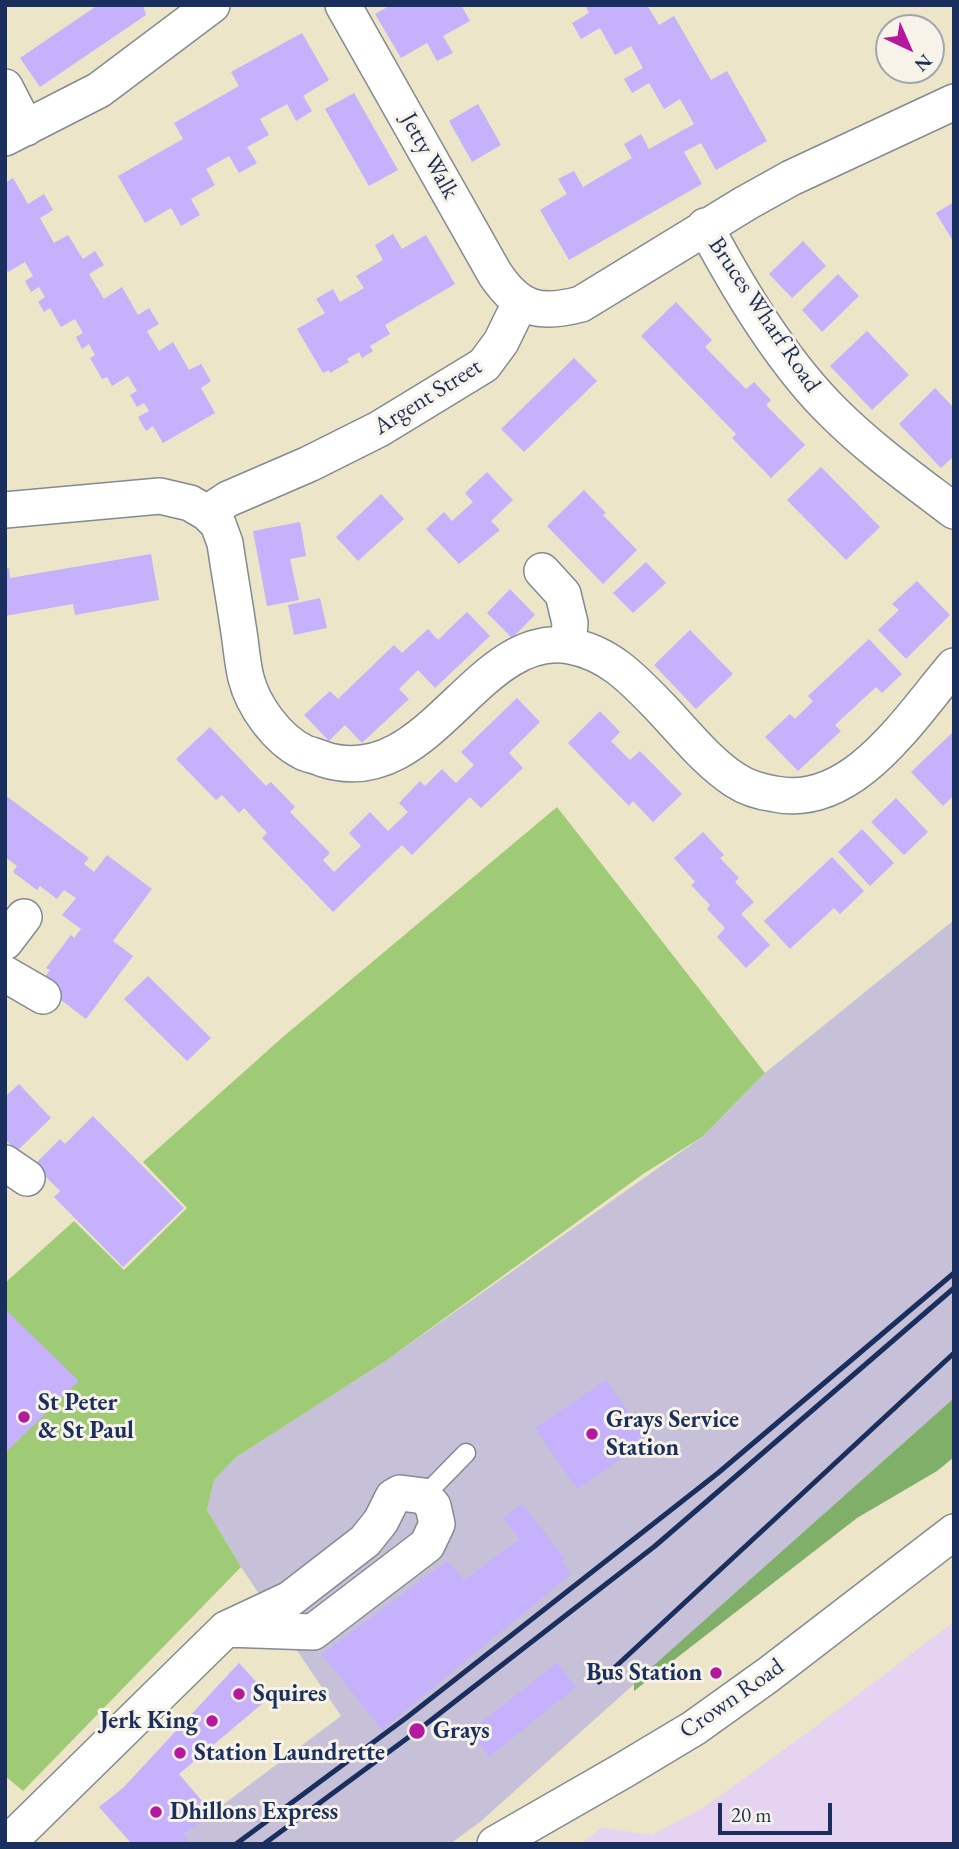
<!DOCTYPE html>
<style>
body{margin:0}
#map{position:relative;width:959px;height:1849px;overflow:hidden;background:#ece5c7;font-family:"EB Garamond",serif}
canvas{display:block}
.frame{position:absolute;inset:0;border:7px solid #1b2f5e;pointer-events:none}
.north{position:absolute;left:875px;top:14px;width:70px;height:70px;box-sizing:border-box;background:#f7f3e8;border:2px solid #9fa5b1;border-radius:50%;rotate:136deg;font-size:19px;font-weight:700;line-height:28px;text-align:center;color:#1b2f5e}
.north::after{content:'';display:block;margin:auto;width:24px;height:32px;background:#b5179e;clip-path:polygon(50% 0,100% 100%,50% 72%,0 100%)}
.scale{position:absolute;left:718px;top:1803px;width:114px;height:32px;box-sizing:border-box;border:4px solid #1b2f5e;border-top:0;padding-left:9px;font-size:21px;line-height:24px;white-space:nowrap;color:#1b2f5e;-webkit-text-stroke:5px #f7f3e8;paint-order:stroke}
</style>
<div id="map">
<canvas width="959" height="1849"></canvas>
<div class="frame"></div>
<div class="north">N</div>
<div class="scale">20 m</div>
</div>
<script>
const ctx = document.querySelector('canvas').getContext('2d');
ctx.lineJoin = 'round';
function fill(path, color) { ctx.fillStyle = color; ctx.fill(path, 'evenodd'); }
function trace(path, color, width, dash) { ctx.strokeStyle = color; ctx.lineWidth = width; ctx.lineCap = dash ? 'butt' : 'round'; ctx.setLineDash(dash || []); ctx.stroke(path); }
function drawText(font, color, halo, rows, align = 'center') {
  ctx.font = font + ' "EB Garamond",serif'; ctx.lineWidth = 6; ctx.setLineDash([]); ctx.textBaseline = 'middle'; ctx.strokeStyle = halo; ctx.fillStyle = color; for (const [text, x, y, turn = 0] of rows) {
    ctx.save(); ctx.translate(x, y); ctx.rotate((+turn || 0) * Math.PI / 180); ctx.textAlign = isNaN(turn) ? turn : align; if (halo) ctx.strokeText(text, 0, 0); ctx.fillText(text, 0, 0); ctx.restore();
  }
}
fill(new Path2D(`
 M 954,1622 L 954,1844 L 581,1844 L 602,1828 L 652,1835 L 703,1808 L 807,1733 Z`), '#e5d3f1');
fill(new Path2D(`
 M 954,920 L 954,1398 L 480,1822 L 450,1844 L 188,1844 L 184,1834 L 341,1716 L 241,1567 L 207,1510 L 214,1479 L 235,1458 L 387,1360 L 702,1137 L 765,1073 Z`), '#c7c0d9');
fill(new Path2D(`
 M 557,807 L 765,1073 L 702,1137 L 643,1174 L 387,1360 L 235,1458 L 214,1480 L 207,1510 L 241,1567 L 23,1791 L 5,1776 L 5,1283 L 74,1221 L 124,1270 L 187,1208 L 143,1162 L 284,1036 Z`), '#9fcb77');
fill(new Path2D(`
 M 954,1398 L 954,1457 L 937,1471 L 857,1518 L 634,1691 L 634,1683 Z`), '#7faf68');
fill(new Path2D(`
 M 98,5 L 143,5 L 146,15 L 40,87 L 20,58 Z
 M 391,5 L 461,5 L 470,21 L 443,36 L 453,53 L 437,61 L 427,43 L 401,58 L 375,14 Z
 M 585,5 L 647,5 L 659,25 L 674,16 L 711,80 L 727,71 L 767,141 L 716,170 L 701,143 L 684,152 L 702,184 L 569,260 L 540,210 L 567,194 L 558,179 L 574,171 L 583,187 L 632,158 L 624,144 L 641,134 L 649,149 L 694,124 L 680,99 L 664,109 L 649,83 L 632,93 L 624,79 L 643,68 L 631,46 L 615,55 L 600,28 L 581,39 L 572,23 L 589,13 Z
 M 302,33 L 329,80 L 303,96 L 312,111 L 296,121 L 287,104 L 260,119 L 269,135 L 247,147 L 257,163 L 239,173 L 229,156 L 206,169 L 215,185 L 191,199 L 200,215 L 181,226 L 171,208 L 145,223 L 118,176 L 183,139 L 174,123 L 239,86 L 231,72 Z
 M 354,93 L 398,170 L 369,186 L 325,109 Z
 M 478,104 L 501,145 L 472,162 L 449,121 Z
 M 13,178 L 28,204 L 44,194 L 53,210 L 40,218 L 54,243 L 68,235 L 83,259 L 95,251 L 104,265 L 89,274 L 104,299 L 122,287 L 138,315 L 149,308 L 159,324 L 147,331 L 159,351 L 173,342 L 189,370 L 201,364 L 211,381 L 201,388 L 215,413 L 163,443 L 153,426 L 146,431 L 138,417 L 149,411 L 144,403 L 137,407 L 130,395 L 137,391 L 128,376 L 112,386 L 107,377 L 102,379 L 90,358 L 95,355 L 89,344 L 82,349 L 76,337 L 83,333 L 75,319 L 61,327 L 50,308 L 44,312 L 38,302 L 45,297 L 39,287 L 31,292 L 25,281 L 33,276 L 25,262 L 8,272 L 5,268 L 5,183 Z
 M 954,202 L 954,243 L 936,213 Z
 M 393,234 L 402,249 L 426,235 L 455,284 L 385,325 L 390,334 L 370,346 L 373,351 L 362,358 L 359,352 L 347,359 L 349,362 L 330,373 L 329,370 L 323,373 L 297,329 L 325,313 L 316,299 L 333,289 L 340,302 L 364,288 L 356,276 L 383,260 L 375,245 Z
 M 803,241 L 826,266 L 792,298 L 769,274 Z
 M 838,274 L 859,296 L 822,332 L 802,310 Z
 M 676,302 L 712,340 L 705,347 L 746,389 L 754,382 L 771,400 L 766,405 L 805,445 L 771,478 L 732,438 L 736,434 L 641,336 Z
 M 867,331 L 909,375 L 872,410 L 830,366 Z
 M 574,358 L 597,381 L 524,452 L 501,429 Z
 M 935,388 L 954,408 L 954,456 L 941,468 L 899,424 Z
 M 821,467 L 880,527 L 846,560 L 787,500 Z
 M 487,472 L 513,500 L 491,521 L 500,530 L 459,564 L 426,529 L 444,512 L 452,521 L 473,502 L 465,493 Z
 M 584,490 L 606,513 L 603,515 L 637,550 L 603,584 L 547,526 Z
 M 381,494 L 404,519 L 358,561 L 336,537 Z
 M 300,522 L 306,556 L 290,559 L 299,600 L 267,606 L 253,531 Z
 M 151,554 L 159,600 L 75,615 L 73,604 L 5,616 L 5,569 L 9,568 L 10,578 Z
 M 646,562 L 666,583 L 633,613 L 613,593 Z
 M 917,581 L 950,615 L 906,659 L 878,630 L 899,610 L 892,604 Z
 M 510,589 L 535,615 L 512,638 L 487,613 Z
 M 320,598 L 327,628 L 294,635 L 288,605 Z
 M 467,612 L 490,636 L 435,688 L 418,670 L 399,689 L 409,699 L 362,743 L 345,725 L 329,741 L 304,715 L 330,691 L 338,699 L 394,645 L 402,653 L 428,629 L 438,640 Z
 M 690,630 L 733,674 L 696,709 L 654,665 Z
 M 869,639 L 902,674 L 882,693 L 876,687 L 835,725 L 841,731 L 798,771 L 765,737 L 790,714 L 795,719 L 813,701 L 808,696 Z
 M 517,698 L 540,722 L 509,753 L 523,768 L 481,808 L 470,797 L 412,855 L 402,845 L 333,912 L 262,838 L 267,833 L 244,808 L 239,813 L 222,795 L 216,800 L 176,759 L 210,727 L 266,786 L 271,782 L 295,807 L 290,812 L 330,853 L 323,860 L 334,872 L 361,846 L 349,833 L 370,812 L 388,831 L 408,812 L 399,803 L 420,781 L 425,786 L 442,769 L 456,783 L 474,765 L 461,752 Z
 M 600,711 L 620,732 L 611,741 L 630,760 L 640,751 L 682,794 L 653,822 L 633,801 L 629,806 L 568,743 Z
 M 954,731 L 954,795 L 943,806 L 911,772 Z
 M 5,795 L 89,858 L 84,864 L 94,872 L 107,855 L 152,889 L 113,941 L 133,956 L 86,1019 L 40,984 L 50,970 L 46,968 L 71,935 L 74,938 L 81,929 L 62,915 L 76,898 L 64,890 L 57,899 L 40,886 L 37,890 L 13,872 L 17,866 L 5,857 Z
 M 896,798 L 928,832 L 904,855 L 871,822 Z
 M 862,829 L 894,863 L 870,886 L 838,852 Z
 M 703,832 L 724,855 L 720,858 L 739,878 L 735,882 L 754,902 L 741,914 L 770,945 L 746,968 L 717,937 L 725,928 L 707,909 L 710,905 L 691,885 L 695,882 L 674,858 Z
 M 832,857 L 864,891 L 840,914 L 834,908 L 790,949 L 764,921 Z
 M 148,976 L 211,1038 L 187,1061 L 124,999 Z
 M 19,1084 L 51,1118 L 17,1151 L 5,1139 L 5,1097 Z
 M 93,1116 L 184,1208 L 123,1267 L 54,1197 L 60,1191 L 34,1165 L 60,1139 L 65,1144 Z
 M 5,1309 L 79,1381 L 5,1453 Z
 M 606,1380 L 648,1440 L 577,1489 L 535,1428 Z
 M 522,1504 L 565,1559 L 562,1561 L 571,1574 L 382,1730 L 322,1654 L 447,1561 L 464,1580 L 520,1539 L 503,1518 Z
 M 239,1663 L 270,1697 L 179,1774 L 213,1814 L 184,1834 L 189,1843 L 188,1844 L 132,1844 L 99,1807 L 123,1788 Z
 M 557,1663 L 576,1687 L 489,1757 L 470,1731 Z`), '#c5b1fc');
const service = new Path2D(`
 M 424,1496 L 466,1453`);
const minor = new Path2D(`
 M 343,5 L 495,274 C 519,310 540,315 581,304 L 746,203 L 791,178 L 954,102
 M 5,87 L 26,128
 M 5,138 L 99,90 L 212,5
 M 705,226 C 739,290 782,362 833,412 C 870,449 912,479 954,511
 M 5,510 L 160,496 L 190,503 L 207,513 L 218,524 L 225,543 C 229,571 234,598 238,626 C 241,643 242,662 246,678 C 253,706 277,739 303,752 C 309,755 317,756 323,759 C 429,794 476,629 570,646 C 609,653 633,679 660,707 C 684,732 706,761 735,780 C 747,788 761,792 775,794 C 853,810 910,717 954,666
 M 207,513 L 228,499 L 309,464 L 379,429 L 484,365 L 501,342 L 520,303
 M 542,571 L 563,594 L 570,623 L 568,645
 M 5,942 L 24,917
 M 5,974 L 43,996
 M 5,1163 L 27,1178
 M 18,1833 L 226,1629 L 290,1599 L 365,1541 L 381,1521 L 393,1497 L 400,1493 L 424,1496 L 433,1506 L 437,1524 L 427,1545 L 313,1632 L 226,1629
 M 495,1844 L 624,1770 L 694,1728 L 768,1675 L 954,1532`);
trace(service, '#848a92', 21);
trace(minor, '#848a92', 38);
trace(service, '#fff', 18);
trace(minor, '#fff', 35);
trace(new Path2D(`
 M 599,1682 L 954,1353
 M 236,1844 L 406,1718 L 718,1473 L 954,1273
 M 264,1844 L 417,1731 L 655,1546 L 954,1288`), '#1b2f5e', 5);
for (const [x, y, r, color] of [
 [24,1417,7,"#b5179e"],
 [592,1434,7,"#b5179e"],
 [716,1673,7,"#b5179e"],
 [239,1694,7,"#b5179e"],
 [212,1721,7,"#b5179e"],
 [417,1731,9,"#b5179e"],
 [180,1753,7,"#b5179e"],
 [156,1812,7,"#b5179e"]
]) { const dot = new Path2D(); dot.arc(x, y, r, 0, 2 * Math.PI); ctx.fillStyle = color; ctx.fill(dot); trace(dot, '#f7f3e8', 2.5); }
drawText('24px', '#1b2f5e', '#f7f3e8', [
 ["Jetty Walk",429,156,61],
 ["Bruces Wharf Road",764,315,56],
 ["Argent Street",428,397,-32],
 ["Crown Road",732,1699,-35]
]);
drawText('bold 24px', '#1b2f5e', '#f7f3e8', [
 ["St Peter",38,1403],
 ["& St Paul",38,1431],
 ["Grays Service",606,1420],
 ["Station",606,1448],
 ["Bus Station",702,1673,"right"],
 ["Squires",253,1694],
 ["Jerk King",198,1721,"right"],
 ["Grays",433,1731],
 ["Station Laundrette",194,1753],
 ["Dhillons Express",170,1812]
], 'left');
</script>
